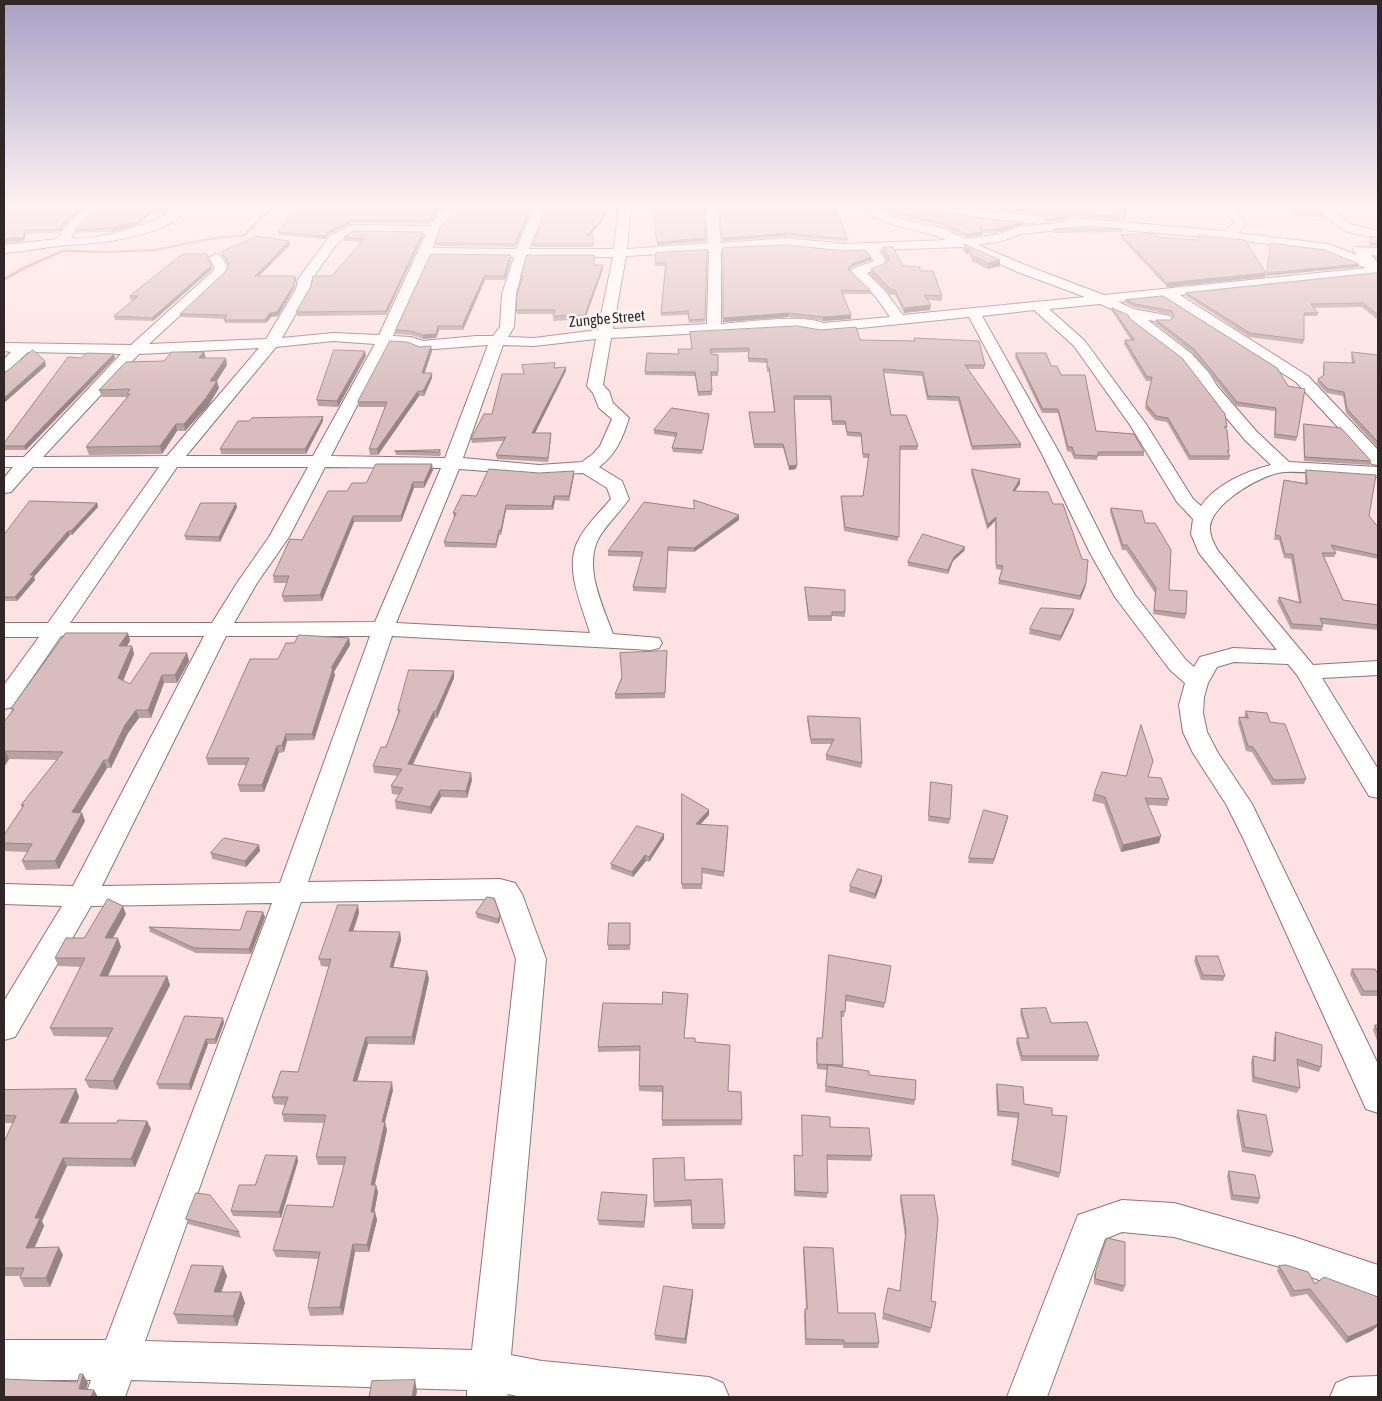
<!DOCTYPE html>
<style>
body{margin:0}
#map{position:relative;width:1382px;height:1401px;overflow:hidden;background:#fee1e4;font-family:"Asap Condensed",sans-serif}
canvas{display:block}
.frame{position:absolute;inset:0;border:5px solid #322728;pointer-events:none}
</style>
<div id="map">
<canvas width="1382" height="1401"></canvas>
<div class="frame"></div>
</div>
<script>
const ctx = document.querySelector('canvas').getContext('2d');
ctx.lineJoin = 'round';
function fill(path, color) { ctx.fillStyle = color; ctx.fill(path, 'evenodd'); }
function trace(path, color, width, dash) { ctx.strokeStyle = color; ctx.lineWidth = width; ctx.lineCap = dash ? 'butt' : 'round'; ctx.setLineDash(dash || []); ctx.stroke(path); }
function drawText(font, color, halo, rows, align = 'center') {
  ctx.font = font + ' "Asap Condensed",sans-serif'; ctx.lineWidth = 5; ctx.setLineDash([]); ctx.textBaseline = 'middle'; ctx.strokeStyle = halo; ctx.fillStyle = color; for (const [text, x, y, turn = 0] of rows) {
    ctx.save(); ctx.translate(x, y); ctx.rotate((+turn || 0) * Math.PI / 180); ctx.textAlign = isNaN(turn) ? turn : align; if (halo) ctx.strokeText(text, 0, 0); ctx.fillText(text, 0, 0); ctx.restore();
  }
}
fill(new Path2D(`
 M 270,207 L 274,207 L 246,236 L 208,240 L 155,251 L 107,253 L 63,252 L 25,269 L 4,281 L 4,278 L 23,267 L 62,250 L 107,251 L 155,249 L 208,238 L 244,234 Z`), '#e98292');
const minor = new Path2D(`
 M 4,207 L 11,207 L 4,211 Z
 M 87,207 L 100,207 L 75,231 L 71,238 C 92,241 135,229 155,220 C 169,214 174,207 191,207 C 165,237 105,243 69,245 C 47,247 25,251 4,253 L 4,245 L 57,239 L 66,226 Z
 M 444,207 L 456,207 L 439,230 L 433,248 L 516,249 L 535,207 L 547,207 L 529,249 L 614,249 L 619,207 L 631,207 L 627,249 L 708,243 L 705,207 L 717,207 L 721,243 L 787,238 L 845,244 L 947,240 C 920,228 883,229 862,207 L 877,207 L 894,217 L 941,228 L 966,239 L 1000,234 L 1019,227 L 1067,222 L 1073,218 L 1225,231 L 1234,223 L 1225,211 L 1225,207 L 1237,207 L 1237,211 L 1246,224 L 1238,233 L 1328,244 L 1357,255 L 1353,250 L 1355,247 L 1378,248 L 1378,256 L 1371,255 L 1378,263 L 1378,274 L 1376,275 L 1180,295 L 1308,376 L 1378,450 L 1378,465 L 1372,464 L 1296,382 L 1163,297 L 1118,302 L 1134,309 L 1170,316 L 1172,319 L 1170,322 L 1165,323 L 1148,320 L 1192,354 L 1209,373 L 1217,386 L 1257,432 L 1289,462 L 1378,467 L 1378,477 C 1348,476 1316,471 1285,472 C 1263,473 1214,502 1210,526 C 1209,535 1214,543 1218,551 L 1313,665 L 1378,661 L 1378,675 L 1322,678 L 1378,769 L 1378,798 L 1369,796 L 1297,675 L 1288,664 L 1234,662 L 1217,667 L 1208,683 L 1204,697 L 1203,713 L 1207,732 L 1218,753 L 1252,804 L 1378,1064 L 1378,1113 L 1366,1109 L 1244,840 L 1226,804 L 1193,753 L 1183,732 L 1179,705 L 1185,683 L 1170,670 L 1115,597 L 1090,553 L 1042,454 L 969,317 L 821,332 L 812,329 L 797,328 L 611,338 L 603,385 L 609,391 L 613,403 L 629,418 C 623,437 616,455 599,467 L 622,481 L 629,499 C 620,512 608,523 600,536 C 582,565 603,606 613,634 L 659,638 L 662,643 L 659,648 L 651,650 L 392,636 L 308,882 L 500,879 L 515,883 L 522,894 L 546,959 L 511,1355 L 542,1361 L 709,1377 L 723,1383 L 729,1397 L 522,1397 L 508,1394 L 507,1397 L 467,1397 L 467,1390 L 131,1380 L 125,1397 L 85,1397 L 91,1380 L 4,1380 L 4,1340 L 106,1340 L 272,903 L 91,906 L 15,1037 L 4,1040 L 4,1001 L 62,906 L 4,904 L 4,884 L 73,886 L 204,636 L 61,636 L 12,707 L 4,709 L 4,685 L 39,637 L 4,637 L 4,623 L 48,623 L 159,467 L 33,467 L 11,492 L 4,493 L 4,478 L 13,467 L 4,467 L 4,457 L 24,457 L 121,354 L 28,352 L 9,370 L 4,372 L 4,359 L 11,352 L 4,351 L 4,343 L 131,345 L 214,270 L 214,267 L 209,258 L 215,254 L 220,255 L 228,267 L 225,274 L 149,344 L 266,339 L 296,289 L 298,279 L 330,236 L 351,225 L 430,226 ZM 1087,227 L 1228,239 L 1325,251 L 1366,268 L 1104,295 L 1025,265 L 978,245 L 1002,241 L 1021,234 ZM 353,233 L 426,234 L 379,335 L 333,333 L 282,338 L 310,289 L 312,279 L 338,242 ZM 787,246 L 845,252 L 866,251 L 874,261 L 852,269 L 850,272 L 876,297 L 890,317 L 823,323 C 803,314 746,322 721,324 L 721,250 ZM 962,247 L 1015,271 L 1085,297 L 903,315 L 885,291 L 867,273 L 886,266 L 887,263 L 879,250 ZM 709,251 L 707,324 L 613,329 L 626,256 ZM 430,256 L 514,257 L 502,294 L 500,327 L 493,336 L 476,336 L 423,341 L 411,337 L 393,336 ZM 526,257 L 613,257 L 598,330 L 534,338 L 508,337 L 514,327 L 516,294 ZM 1100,304 L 1129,317 L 1130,321 L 1182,360 L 1196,377 L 1204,391 L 1245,440 L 1271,465 C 1247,471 1216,484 1201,506 L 1193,499 L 1146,424 L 1084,340 L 1049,309 ZM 1034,310 L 1074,346 L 1130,425 L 1177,502 L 1193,519 L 1191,534 L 1199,553 L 1277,650 L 1233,648 L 1200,657 L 1194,667 L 1186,660 L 1135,595 L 1110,553 L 1060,454 L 982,316 ZM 596,339 L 587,386 L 593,393 L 599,408 L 612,419 L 600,446 L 593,454 L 582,462 L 539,465 L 463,458 L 503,345 L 534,346 ZM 333,341 L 375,344 L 313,456 L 186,456 L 276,347 ZM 389,344 L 408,345 L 421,350 L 488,345 L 445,458 L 331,456 ZM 259,348 L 167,456 L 43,457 L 139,354 ZM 177,467 L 308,467 L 269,537 L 237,583 L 212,623 L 70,623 ZM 325,467 L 441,468 L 375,622 L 234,623 L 257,583 L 289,537 ZM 459,469 L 539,475 L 583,473 L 607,488 L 611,499 C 600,512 587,524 579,539 C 563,567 582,605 590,633 L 396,623 ZM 226,636 L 370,636 L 280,883 L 102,886 ZM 495,899 L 516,959 L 472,1350 L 145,1341 L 301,902 Z
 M 924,207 C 963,207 1001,214 1040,216 L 1046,220 L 1040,224 L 987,220 L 930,210 Z
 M 1319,207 L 1331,207 L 1330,209 L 1353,225 L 1378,231 L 1378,239 L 1345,231 L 1320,212 Z
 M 1122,1200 L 1174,1203 L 1294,1237 L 1378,1265 L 1378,1301 L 1294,1271 L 1174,1237 L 1122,1232 L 1105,1239 L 1047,1397 L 1007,1397 L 1078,1215 Z
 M 1378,1376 L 1378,1397 L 1330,1397 L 1336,1383 L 1350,1377 Z`);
trace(minor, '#8f7578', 2);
fill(minor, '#fff');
fill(new Path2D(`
 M 6,207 L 84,207 L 65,225 L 59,233 L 26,234 L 24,241 L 4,243 Z
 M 97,207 L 174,207 L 163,214 L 151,214 L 138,225 L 113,232 L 76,233 L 75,230 Z
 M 299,207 L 441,207 L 429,224 L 351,223 L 329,234 L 326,239 L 322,239 L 279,235 L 278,232 Z
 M 533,207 L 515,247 L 436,246 L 435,243 Z
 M 547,207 L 608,207 L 603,221 L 590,235 L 593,235 L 594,247 L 532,247 L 532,244 Z
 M 719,207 L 848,239 L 847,242 L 787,236 L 723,241 Z
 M 881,207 L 927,207 L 930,209 L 987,219 L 1024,222 L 1024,225 L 995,233 L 984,233 L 983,232 L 983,235 L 966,237 L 941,226 L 895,215 Z
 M 965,207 L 1127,207 L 1125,221 L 1073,216 L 1066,220 L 1046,222 L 1047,219 L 1040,214 Z
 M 1268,207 L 1319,207 L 1320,210 L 1324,214 L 1323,217 L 1295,216 L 1290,208 Z
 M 1053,229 L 1123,229 L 1123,232 L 1053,233 Z
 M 423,232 L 423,236 L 386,315 L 297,316 L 296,312 L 332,276 L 361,242 L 344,241 L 344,237 Z
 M 1121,235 L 1157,237 L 1198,240 L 1198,235 L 1265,277 L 1167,287 L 1121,238 Z
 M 1371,236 L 1378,237 L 1378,248 L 1369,246 Z
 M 289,241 L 290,245 L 259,276 L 296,279 L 294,288 L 278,316 L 271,317 L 266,323 L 225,323 L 224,320 L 225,319 L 181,317 L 180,314 L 226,271 L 228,264 L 222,255 L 222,252 Z
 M 964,244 L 1000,260 L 1000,266 L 987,269 L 972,261 L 969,253 L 966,254 L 963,250 Z
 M 883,247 L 903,266 L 920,271 L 942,296 L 942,301 L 928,300 L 930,310 L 904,313 L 895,295 L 890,295 L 870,274 L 871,269 L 888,262 L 882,252 Z
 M 723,248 L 871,260 L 851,267 L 850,270 L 871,291 L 871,294 L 843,294 L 851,319 L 823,321 L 788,317 L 723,322 Z
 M 707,250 L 705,322 L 689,323 L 688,315 L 661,316 L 665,266 L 655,266 L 656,253 Z
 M 1377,254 L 1378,254 L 1378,261 L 1376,258 Z
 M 511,255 L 511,259 L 505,280 L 485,280 L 463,330 L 439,330 L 436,338 L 423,339 L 411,335 L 396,334 L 396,330 Z
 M 594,265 L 603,269 L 585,319 L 553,321 L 554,314 L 517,314 L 516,310 L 522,280 L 521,276 Z
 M 211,266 L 212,269 L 153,321 L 115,320 L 114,316 L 134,300 L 130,299 L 130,296 Z
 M 1378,273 L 1378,320 L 1362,307 L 1313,308 L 1318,313 L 1317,316 L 1304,316 L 1304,340 L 1303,344 L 1249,337 L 1186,296 L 1186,293 Z
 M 1163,296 L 1277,368 L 1297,437 L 1296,441 L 1274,438 L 1275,411 L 1236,406 L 1193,353 L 1155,323 L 1156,320 L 1171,320 L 1173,318 L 1172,315 L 1135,307 L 1125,303 L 1126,300 Z
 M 1112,308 L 1130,319 L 1227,427 L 1226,429 L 1229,451 L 1228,454 L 1230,456 L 1229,460 L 1189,460 L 1167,422 L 1155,420 L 1145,408 L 1151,381 L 1146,381 L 1124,344 L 1125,340 L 1131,340 L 1112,311 Z
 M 690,332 L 860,340 L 914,341 L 914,338 L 985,365 L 984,369 L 967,369 L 1021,444 L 1021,448 L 972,450 L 958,401 L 927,400 L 922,376 L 883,373 L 891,415 L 918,446 L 917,450 L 900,450 L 898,541 L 844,531 L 841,500 L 841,496 L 863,496 L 869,458 L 863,458 L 861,437 L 847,436 L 845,425 L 832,425 L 830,400 L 794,400 L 796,469 L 789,470 L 783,448 L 754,448 L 749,412 L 774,412 L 769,372 L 767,372 L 767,363 L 748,362 L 749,352 L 711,353 L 711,354 L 718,355 L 718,376 L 711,376 L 712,395 L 698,396 L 695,376 L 645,375 L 645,372 L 679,354 L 692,349 Z
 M 431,346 L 432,351 L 424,373 L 432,378 L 424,396 L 419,396 L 378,455 L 370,455 L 369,449 L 385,407 L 359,407 L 358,402 Z
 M 365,351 L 366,356 L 338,407 L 318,406 L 317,400 Z
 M 204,352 L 206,358 L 227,365 L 217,381 L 219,388 L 208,406 L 185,431 L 177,431 L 162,454 L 89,455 L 86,447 L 127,397 L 102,397 L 99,390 L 164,361 Z
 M 1352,352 L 1378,355 L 1378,448 L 1346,413 L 1343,396 L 1327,393 L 1317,383 L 1318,379 L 1323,376 L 1323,366 L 1324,362 L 1352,363 L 1351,356 Z
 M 1016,353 L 1051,366 L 1061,375 L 1096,431 L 1144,452 L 1144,456 L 1098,456 L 1097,460 L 1074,459 L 1071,452 L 1067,451 L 1058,413 L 1042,413 L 1015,357 Z
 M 81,358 L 115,358 L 26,450 L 4,450 L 4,443 Z
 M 555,368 L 566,371 L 535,433 L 551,433 L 551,437 L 548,462 L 497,459 L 496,455 L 503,441 L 472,443 L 471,439 L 492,414 L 523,374 Z
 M 709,414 L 702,454 L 673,452 L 672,448 L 676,437 L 654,434 L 654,430 Z
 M 323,417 L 323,421 L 306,454 L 221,454 L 220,449 L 249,421 Z
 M 1304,424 L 1371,461 L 1370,465 L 1304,461 L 1303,428 Z
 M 440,450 L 441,454 L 440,456 L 396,455 L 395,451 Z
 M 972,469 L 1020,479 L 1020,484 L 1015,491 L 1086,583 L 1085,588 L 1080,600 L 998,584 L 1002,570 L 996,569 L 995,521 L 987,529 L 971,473 Z
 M 433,470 L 424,488 L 414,488 L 401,522 L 354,522 L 322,601 L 284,602 L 282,596 L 287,583 L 274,583 L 273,576 L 302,540 L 347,491 L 366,483 Z
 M 1306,470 L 1369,516 L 1378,527 L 1378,559 L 1334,550 L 1336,553 L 1334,557 L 1324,557 L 1343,600 L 1378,605 L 1378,630 L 1322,624 L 1323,626 L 1322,631 L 1291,629 L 1277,601 L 1279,597 L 1299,602 L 1291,559 L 1284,558 L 1279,540 L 1274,540 L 1284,480 L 1305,483 L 1305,474 Z
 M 574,475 L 569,501 L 555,500 L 553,510 L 506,510 L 501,535 L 499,535 L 496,548 L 445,547 L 444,542 L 454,518 L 453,513 L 476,496 Z
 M 97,503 L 98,507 L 72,535 L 70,535 L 34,577 L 35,580 L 17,601 L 4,601 L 4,535 Z
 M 237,507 L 220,542 L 186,540 L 185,536 Z
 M 1111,508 L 1145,523 L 1169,590 L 1186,614 L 1185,619 L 1153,614 L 1155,593 L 1126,550 L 1122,550 L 1110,512 Z
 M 739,520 L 694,552 L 668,551 L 666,593 L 633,591 L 633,587 L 642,557 L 608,556 L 608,551 Z
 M 965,547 L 964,551 L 953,561 L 948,574 L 908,566 L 908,562 Z
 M 805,587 L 845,612 L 845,617 L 832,616 L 832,621 L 808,621 L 805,592 Z
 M 1073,614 L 1060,641 L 1029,634 L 1030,629 Z
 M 128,633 L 130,641 L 127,646 L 132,646 L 134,654 L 123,681 L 130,684 L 187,653 L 189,661 L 177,683 L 164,683 L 151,718 L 139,718 L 128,733 L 111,768 L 107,768 L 80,812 L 82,813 L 85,821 L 59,869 L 26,870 L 22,861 L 27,852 L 4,851 L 4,835 L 22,808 L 21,805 L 57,760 L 9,759 L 4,767 L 4,722 L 12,711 L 11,709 Z
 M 349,638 L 350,645 L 334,672 L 335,675 L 314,740 L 287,741 L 284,752 L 279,753 L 264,792 L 240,792 L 238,785 L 246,765 L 208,765 L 206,758 L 278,659 Z
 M 667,656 L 665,698 L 615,699 L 615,694 L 621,678 Z
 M 454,671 L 454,678 L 437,718 L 435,718 L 413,765 L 472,780 L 467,798 L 441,797 L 431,814 L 396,809 L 395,801 L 399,795 L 392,794 L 391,786 L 398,776 L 374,773 L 373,766 L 386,747 L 398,713 L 398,710 Z
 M 1246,711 L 1270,722 L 1306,779 L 1304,784 L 1272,785 L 1252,752 L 1246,751 L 1238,722 L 1239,717 L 1245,717 L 1244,716 Z
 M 808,716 L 862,763 L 861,768 L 826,760 L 826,755 L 831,744 L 811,744 L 807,720 Z
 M 1126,776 L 1149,778 L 1169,799 L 1167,806 L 1148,805 L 1159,843 L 1121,852 L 1104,804 L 1092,801 L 1094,794 Z
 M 931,782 L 950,819 L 949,824 L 928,821 Z
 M 682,794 L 709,810 L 709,815 L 700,825 L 728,831 L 724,877 L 702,873 L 702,889 L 682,889 Z
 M 1008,816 L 993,864 L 968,863 L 969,858 Z
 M 664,834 L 664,839 L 649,862 L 646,861 L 633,877 L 611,869 L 611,864 Z
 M 259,845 L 260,851 L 246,867 L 212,859 L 211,853 Z
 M 882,881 L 875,899 L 849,892 L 850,886 Z
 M 359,913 L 353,931 L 400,932 L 401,940 L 393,967 L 427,971 L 429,979 L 414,1045 L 368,1044 L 357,1081 L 393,1090 L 385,1122 L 387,1130 L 375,1185 L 378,1192 L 374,1212 L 375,1212 L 377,1220 L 369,1252 L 355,1252 L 343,1315 L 310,1316 L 308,1308 L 318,1259 L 276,1257 L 273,1250 L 333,1207 L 344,1165 L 318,1165 L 316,1157 L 324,1123 L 284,1122 L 282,1114 L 285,1105 L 274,1104 L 272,1097 L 298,1072 L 329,967 L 321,966 L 319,959 Z
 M 476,913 L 500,915 L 500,920 L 498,924 L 477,918 Z
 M 126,914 L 113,938 L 121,947 L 108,976 L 167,976 L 170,985 L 117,1090 L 89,1088 L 85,1080 L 108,1037 L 54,1036 L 50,1028 L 81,967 L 58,966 L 55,958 L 84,938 Z
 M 265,917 L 251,954 L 196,953 L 150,932 L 149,927 L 240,930 Z
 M 630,923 L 630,950 L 608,950 L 608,945 Z
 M 829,955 L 891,966 L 884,1008 L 846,1001 L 844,1017 L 841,1017 L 843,1067 L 869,1075 L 915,1100 L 914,1105 L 825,1092 L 827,1070 L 817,1069 L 816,1043 L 817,1038 L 822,1038 Z
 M 1196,956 L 1225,976 L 1223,981 L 1201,980 L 1194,961 Z
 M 1352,969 L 1378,974 L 1378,996 L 1361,996 L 1350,974 Z
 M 688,999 L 684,1038 L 695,1042 L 728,1091 L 741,1092 L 742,1125 L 662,1126 L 662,1092 L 639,1091 L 640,1051 L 598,1052 L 598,1047 L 662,1004 Z
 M 1021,1009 L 1099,1056 L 1098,1061 L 1021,1061 L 1016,1043 L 1017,1038 L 1027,1038 L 1020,1014 Z
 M 185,1016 L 224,1023 L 216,1044 L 208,1044 L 191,1090 L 159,1089 L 157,1084 Z
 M 1375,1025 L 1378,1025 L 1378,1043 L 1373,1030 Z
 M 1276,1032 L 1321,1067 L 1319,1072 L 1298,1066 L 1300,1088 L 1297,1093 L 1252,1082 L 1251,1061 L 1253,1056 L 1273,1061 L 1274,1038 Z
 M 997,1084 L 1024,1104 L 1060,1173 L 1059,1178 L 1011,1165 L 1018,1118 L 997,1116 L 996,1090 Z
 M 76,1089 L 79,1097 L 68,1123 L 117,1123 L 147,1121 L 151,1129 L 135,1167 L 67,1166 L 42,1221 L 44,1226 L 34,1248 L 63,1255 L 50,1287 L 24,1287 L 20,1278 L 21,1276 L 4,1276 L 4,1142 L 13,1123 L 4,1123 L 4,1090 Z
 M 1238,1110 L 1273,1152 L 1270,1157 L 1242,1152 L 1236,1116 Z
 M 802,1115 L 830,1127 L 872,1156 L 871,1161 L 827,1160 L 827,1198 L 794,1196 L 794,1155 L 802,1156 Z
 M 297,1156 L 298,1161 L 281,1218 L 233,1216 L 231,1211 L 255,1185 Z
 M 653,1159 L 685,1180 L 725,1224 L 724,1229 L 692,1229 L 691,1206 L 654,1207 Z
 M 1229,1171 L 1260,1198 L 1258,1204 L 1231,1200 L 1227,1176 Z
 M 647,1195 L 644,1228 L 599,1225 L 598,1220 Z
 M 901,1195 L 931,1301 L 936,1302 L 930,1333 L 882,1319 L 888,1288 L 900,1291 L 905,1237 L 900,1200 Z
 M 186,1219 L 239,1232 L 241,1238 L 188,1224 Z
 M 1107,1238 L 1125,1286 L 1123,1292 L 1094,1284 L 1094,1275 Z
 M 804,1247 L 838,1313 L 879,1343 L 878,1348 L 843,1348 L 843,1345 L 805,1345 L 804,1314 L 805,1309 L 806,1309 L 803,1252 Z
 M 1279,1266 L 1315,1284 L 1372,1331 L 1346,1343 L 1307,1294 L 1291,1297 L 1277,1271 Z
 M 227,1276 L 221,1292 L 241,1292 L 245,1303 L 237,1326 L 178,1324 L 174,1314 Z
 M 693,1290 L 693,1295 L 686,1344 L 655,1340 L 655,1335 Z`), '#baa2a3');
fill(new Path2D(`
 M 80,207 L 84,207 L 65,225 L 59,233 L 58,230 L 64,221 Z
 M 167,207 L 174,207 L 163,214 L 162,211 Z
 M 439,207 L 441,207 L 429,224 L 429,221 Z
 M 531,207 L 533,207 L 515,247 L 515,244 Z
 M 607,207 L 608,207 L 603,221 L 587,238 L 587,235 Z
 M 150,210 L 151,214 L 138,225 L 113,232 L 112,228 Z
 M 1074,213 L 1073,216 L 1066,220 L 1046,222 L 1046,219 Z
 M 351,220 L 351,223 L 329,234 L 326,239 L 322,239 L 321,236 L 329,231 Z
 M 1024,222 L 1024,225 L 995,233 L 995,230 Z
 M 25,230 L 26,234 L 24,241 L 4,243 L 4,239 Z
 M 423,232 L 423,236 L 386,315 L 386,311 Z
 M 983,232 L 983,235 L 966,237 L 967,234 Z
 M 787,233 L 787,236 L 723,241 L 723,238 Z
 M 706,238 L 706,241 L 657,245 L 657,242 Z
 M 289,241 L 290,245 L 256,279 L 255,276 Z
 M 967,248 L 969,248 L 969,253 L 966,254 Z
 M 511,255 L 511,259 L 505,280 L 504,276 Z
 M 871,257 L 871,260 L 851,267 L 848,272 L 848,269 L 852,264 Z
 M 1000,260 L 1000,266 L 987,269 L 988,263 Z
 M 1359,264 L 1358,267 L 1266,276 L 1267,273 Z
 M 603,265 L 603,269 L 585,319 L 585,315 Z
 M 211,266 L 212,269 L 153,321 L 152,318 Z
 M 1266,273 L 1265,277 L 1167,287 L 1167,283 Z
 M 295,276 L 296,279 L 294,288 L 278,316 L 271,317 L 266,323 L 265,320 Z
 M 484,276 L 485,280 L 463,330 L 462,326 Z
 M 931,305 L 930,310 L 904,313 L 904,308 Z
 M 789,313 L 788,317 L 723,322 L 723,318 Z
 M 851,315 L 851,319 L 823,321 L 823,317 Z
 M 438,326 L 439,330 L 436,338 L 423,339 L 423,335 Z
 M 431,346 L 432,351 L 423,378 L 422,373 Z
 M 365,351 L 366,356 L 338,407 L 337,401 Z
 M 204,352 L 206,359 L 199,358 Z
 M 114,354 L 115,358 L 26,450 L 24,446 Z
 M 226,358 L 227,365 L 212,388 L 210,381 Z
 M 45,361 L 46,366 L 4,403 L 4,398 Z
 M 566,367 L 566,371 L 533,437 L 532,433 Z
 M 432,373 L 432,378 L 424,396 L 423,391 Z
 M 217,381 L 219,388 L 208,406 L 185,431 L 184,424 Z
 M 418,391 L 419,396 L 378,455 L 377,449 Z
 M 323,417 L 323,421 L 306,454 L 305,449 Z
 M 176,424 L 177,431 L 162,454 L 160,446 Z
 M 551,433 L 551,437 L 548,462 L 548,458 Z
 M 432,464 L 433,470 L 424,488 L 424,482 Z
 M 797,465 L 796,469 L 789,470 L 789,466 Z
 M 574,471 L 574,475 L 569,501 L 569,496 Z
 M 1020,479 L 1020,484 L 1012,495 L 1013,491 Z
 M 413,482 L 414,488 L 401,522 L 401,516 Z
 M 554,496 L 555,500 L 553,510 L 552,506 Z
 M 97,503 L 98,507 L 72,535 L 71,531 Z
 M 236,503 L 237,507 L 220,542 L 219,537 Z
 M 506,505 L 506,510 L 501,535 L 501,530 Z
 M 739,515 L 739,520 L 694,552 L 694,548 Z
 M 353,516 L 354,522 L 322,601 L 320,595 Z
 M 996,517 L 995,521 L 987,529 L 988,524 Z
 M 499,530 L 499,535 L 496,548 L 496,544 Z
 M 68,531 L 70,535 L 34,577 L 35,580 L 17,601 L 15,597 L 30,575 Z
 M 965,547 L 964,551 L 953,561 L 948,574 L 948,570 L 954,557 Z
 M 1086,583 L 1085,588 L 1080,600 L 1080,596 Z
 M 1074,609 L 1073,614 L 1060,641 L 1061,636 Z
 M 128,633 L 130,641 L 122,654 L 119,646 Z
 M 349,638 L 350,645 L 334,672 L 335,675 L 314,740 L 312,734 L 331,668 Z
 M 132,646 L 134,654 L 121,686 L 118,678 Z
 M 187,653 L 189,661 L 177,683 L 175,675 Z
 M 454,671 L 454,678 L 437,718 L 436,711 Z
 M 162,675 L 164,683 L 151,718 L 148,710 Z
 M 136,710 L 139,718 L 128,733 L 111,768 L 108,760 L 125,725 Z
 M 434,711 L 435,718 L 409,771 L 408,764 Z
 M 286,734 L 287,741 L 284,752 L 282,745 Z
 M 277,746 L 279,753 L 264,792 L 262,785 Z
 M 5,751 L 9,759 L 4,767 L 4,753 Z
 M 104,760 L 107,768 L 75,821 L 72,812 Z
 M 471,773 L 472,780 L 467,798 L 466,791 Z
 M 440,790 L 441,797 L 431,814 L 430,807 Z
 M 709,810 L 709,815 L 696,829 L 696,824 Z
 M 82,813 L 85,821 L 59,869 L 55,861 Z
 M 1008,816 L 1007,821 L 993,864 L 994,859 Z
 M 664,834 L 664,839 L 649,862 L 649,857 Z
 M 1161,836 L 1159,843 L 1121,852 L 1123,845 Z
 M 259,845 L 260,851 L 246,867 L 245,861 Z
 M 645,855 L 646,861 L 633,877 L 632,872 Z
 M 882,876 L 882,881 L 875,899 L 875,894 Z
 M 358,905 L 359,913 L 351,938 L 349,931 Z
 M 123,906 L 126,914 L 108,947 L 105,938 Z
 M 263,912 L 265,917 L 251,954 L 249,949 Z
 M 500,915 L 500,920 L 498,924 L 498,919 Z
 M 400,932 L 401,940 L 391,975 L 390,967 Z
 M 118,938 L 121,947 L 104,985 L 100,976 Z
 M 427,971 L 429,979 L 414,1045 L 412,1037 Z
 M 167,976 L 170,985 L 117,1090 L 113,1081 Z
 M 223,1018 L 224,1023 L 216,1044 L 215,1039 Z
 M 366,1037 L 368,1044 L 355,1089 L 353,1081 Z
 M 206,1039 L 208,1044 L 191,1090 L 189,1084 Z
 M 392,1082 L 393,1090 L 385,1122 L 387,1130 L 373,1192 L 371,1185 L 382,1122 Z
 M 76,1089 L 79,1097 L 64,1131 L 60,1123 Z
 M 147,1121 L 151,1129 L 135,1167 L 131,1159 Z
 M 297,1156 L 298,1161 L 281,1218 L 279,1212 Z
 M 63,1158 L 67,1166 L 42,1221 L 44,1226 L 31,1256 L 26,1248 L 35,1218 Z
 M 376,1185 L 378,1192 L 373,1220 L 371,1212 Z
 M 647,1195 L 647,1200 L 644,1228 L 644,1222 Z
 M 375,1212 L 377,1220 L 369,1252 L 367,1245 Z
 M 353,1244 L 355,1252 L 343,1315 L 340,1307 Z
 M 59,1247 L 63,1255 L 50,1287 L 46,1278 Z
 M 223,1266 L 227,1276 L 218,1302 L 214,1292 Z
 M 693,1290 L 693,1295 L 686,1344 L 685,1339 Z
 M 241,1292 L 245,1303 L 237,1326 L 233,1316 Z
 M 1378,1323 L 1378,1326 L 1372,1331 L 1346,1343 L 1348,1337 Z
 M 83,1374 L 88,1383 L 84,1397 L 79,1389 Z
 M 415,1380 L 417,1391 L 416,1397 L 412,1397 Z
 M 94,1390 L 98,1397 L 91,1397 Z`), '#978485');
const building = new Path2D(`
 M 6,207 L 80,207 L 64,221 L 58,230 L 25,230 L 23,237 L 4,239 L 4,209 Z
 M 97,207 L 167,207 L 162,211 L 150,210 L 137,221 L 112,228 L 75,230 Z
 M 299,207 L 439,207 L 429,221 L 351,220 L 329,231 L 325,236 L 321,236 L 278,232 Z
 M 456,207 L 531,207 L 515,244 L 435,243 L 440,228 Z
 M 547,207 L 607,207 L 603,218 L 587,235 L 593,235 L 594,244 L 532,244 Z
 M 653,207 L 703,207 L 706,238 L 657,242 Z
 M 719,207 L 835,207 L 848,239 L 787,233 L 723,238 Z
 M 886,207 L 927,207 L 930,209 L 987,219 L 1024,222 L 995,230 L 984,230 L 979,225 L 983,232 L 967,234 L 942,223 L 895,212 Z
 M 999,207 L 1127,207 L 1125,217 L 1074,213 L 1067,217 L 1046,219 L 1048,216 L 1041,211 Z
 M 1292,207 L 1319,207 L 1320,210 L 1324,214 L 1296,213 Z
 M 1088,226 L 1123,229 L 1053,229 Z
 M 353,231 L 423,232 L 386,311 L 296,312 L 311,286 L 313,276 L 332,276 L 364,239 L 344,237 Z
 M 1153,234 L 1157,237 L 1199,240 L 1198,235 L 1245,240 L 1266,273 L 1167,283 L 1121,235 Z
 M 257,236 L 289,241 L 255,276 L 295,276 L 294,285 L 277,312 L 270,313 L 265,320 L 224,320 L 227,315 L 180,314 L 226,271 L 229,263 L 222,252 Z
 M 1371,236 L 1378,237 L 1378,244 L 1370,243 Z
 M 1271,243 L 1325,250 L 1359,264 L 1267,273 Z
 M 964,244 L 1000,260 L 988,263 L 973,256 L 969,248 L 967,248 Z
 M 787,245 L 845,251 L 865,250 L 871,257 L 852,264 L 848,269 L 871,291 L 841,290 L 851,315 L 823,317 L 789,313 L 723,318 L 723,248 Z
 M 883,247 L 893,247 L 903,266 L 920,267 L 920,271 L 933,271 L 942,296 L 924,295 L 931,305 L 904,308 L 895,290 L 891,290 L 871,269 L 888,262 L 889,257 Z
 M 707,250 L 705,319 L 689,320 L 688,311 L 661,313 L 666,262 L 655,263 L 656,253 Z
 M 183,254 L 207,254 L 211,266 L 152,318 L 114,316 L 138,296 L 130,296 Z
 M 431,254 L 511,255 L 504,276 L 484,276 L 462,326 L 438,326 L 436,334 L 423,335 L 411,331 L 396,330 Z
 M 527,255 L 594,255 L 594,265 L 603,265 L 585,315 L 553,316 L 555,310 L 516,310 L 517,294 L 523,276 L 521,276 Z
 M 1378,273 L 1378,315 L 1363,303 L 1311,304 L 1318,313 L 1304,313 L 1304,340 L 1250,333 L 1186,293 Z
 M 1163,296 L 1277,368 L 1288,386 L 1305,389 L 1297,437 L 1275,434 L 1276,408 L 1237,402 L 1194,349 L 1156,320 L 1171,320 L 1174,317 L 1172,311 L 1135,304 L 1126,300 Z
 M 1112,308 L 1128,315 L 1130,319 L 1182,358 L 1225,414 L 1227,427 L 1224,427 L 1227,430 L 1229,451 L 1227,451 L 1230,456 L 1190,456 L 1168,418 L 1156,416 L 1146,404 L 1152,377 L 1147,377 L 1125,340 L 1134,340 Z
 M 797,326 L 821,330 L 856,327 L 860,340 L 915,341 L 914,338 L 979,341 L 985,365 L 965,365 L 1021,444 L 972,446 L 959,397 L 928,396 L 923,372 L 883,369 L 891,415 L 906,415 L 918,446 L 900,446 L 899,537 L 845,527 L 841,496 L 863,496 L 869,454 L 863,454 L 861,433 L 847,432 L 845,421 L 832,421 L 831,396 L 794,396 L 797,465 L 789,466 L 783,444 L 754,444 L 749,412 L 775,412 L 769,368 L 767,368 L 767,359 L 748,358 L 749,348 L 710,349 L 711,354 L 718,355 L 718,372 L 711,372 L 712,391 L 698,392 L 695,372 L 645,372 L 647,353 L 679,354 L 678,349 L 692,349 L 690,332 Z
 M 390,341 L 407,342 L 420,347 L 431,346 L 422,373 L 432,373 L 423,391 L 418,391 L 377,449 L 369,449 L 387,402 L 358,402 Z
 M 33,350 L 45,361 L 4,398 L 4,374 Z
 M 334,350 L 365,351 L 337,401 L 317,400 Z
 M 172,352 L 204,352 L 199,358 L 226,358 L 210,381 L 217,381 L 206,398 L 184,424 L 176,424 L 160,446 L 86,447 L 130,394 L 127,394 L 130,389 L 99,390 L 126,362 L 164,361 Z
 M 1352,352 L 1378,355 L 1378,442 L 1347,409 L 1344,392 L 1328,389 L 1318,379 L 1324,375 L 1324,362 L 1354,363 Z
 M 87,353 L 114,354 L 24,446 L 4,446 L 4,443 L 68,357 L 81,358 Z
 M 1016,353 L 1046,353 L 1051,366 L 1057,366 L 1061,375 L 1085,375 L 1096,431 L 1134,434 L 1144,452 L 1098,452 L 1098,456 L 1075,455 L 1072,447 L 1068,447 L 1058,409 L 1043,409 Z
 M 555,363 L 554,368 L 566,367 L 532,433 L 551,433 L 548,458 L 496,455 L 506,437 L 471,439 L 484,414 L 492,414 L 502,374 L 524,374 L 522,365 Z
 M 672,408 L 709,414 L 703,450 L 672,448 L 677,433 L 654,430 Z
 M 323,417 L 305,449 L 220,449 L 238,421 L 249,421 L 252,418 Z
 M 1304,424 L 1341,428 L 1371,461 L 1305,457 Z
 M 440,450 L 439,452 L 395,451 Z
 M 376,464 L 432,464 L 424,482 L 413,482 L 401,516 L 353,516 L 320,595 L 282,596 L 289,576 L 273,576 L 290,539 L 302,540 L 328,491 L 347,491 L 352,483 L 366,483 Z
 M 489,469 L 539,473 L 574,471 L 569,496 L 554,496 L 552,506 L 506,505 L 501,530 L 499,530 L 496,544 L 444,542 L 456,513 L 453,513 L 462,495 L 476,496 Z
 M 972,469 L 1020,479 L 1013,491 L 1048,492 L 1053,504 L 1063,504 L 1082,559 L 1088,560 L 1086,583 L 1080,596 L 999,580 L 1003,566 L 996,565 L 996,517 L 988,524 Z
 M 1306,470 L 1376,475 L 1369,516 L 1378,527 L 1378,555 L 1331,545 L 1336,553 L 1322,553 L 1343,600 L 1378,605 L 1378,625 L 1320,618 L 1323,626 L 1292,624 L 1279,597 L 1301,603 L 1293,554 L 1285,554 L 1280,536 L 1275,535 L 1284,480 L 1307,484 Z
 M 694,500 L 739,515 L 694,548 L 668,547 L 666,588 L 633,587 L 643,552 L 608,551 L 644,502 L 694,509 Z
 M 30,501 L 97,503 L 71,531 L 68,531 L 30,575 L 34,575 L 15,597 L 4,597 L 4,535 Z
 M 201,503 L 236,503 L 219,537 L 185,536 Z
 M 1111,508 L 1142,511 L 1145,523 L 1155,523 L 1171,550 L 1169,590 L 1187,591 L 1186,614 L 1154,610 L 1156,588 L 1127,545 L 1123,545 Z
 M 923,534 L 965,547 L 954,557 L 948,570 L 908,562 Z
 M 805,587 L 845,590 L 845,612 L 832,612 L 832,616 L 809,616 Z
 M 1041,608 L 1074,609 L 1061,636 L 1030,629 Z
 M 66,633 L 128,633 L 119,646 L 132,646 L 118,678 L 130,684 L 151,653 L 187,653 L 175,675 L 162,675 L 148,710 L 136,710 L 125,725 L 108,760 L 104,760 L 72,812 L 82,813 L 55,861 L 22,861 L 32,844 L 4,843 L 4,835 L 24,805 L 21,805 L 63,752 L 5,751 L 4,753 L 4,722 L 14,709 L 11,709 Z
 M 299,635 L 349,638 L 331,668 L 333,668 L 312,734 L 286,734 L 282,745 L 277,746 L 262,785 L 238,785 L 249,758 L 206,758 L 250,659 L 278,659 L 286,643 L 294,643 Z
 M 667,651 L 665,693 L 615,694 L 622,678 L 620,653 Z
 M 409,670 L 454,671 L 436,711 L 434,711 L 408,764 L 471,773 L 466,791 L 440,790 L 430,807 L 395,801 L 403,788 L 391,786 L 402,769 L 373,766 L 381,747 L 386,747 L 400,710 L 398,710 Z
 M 1246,711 L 1267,713 L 1270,722 L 1285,724 L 1306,779 L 1274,780 L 1253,747 L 1248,746 L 1239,717 L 1248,718 Z
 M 808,716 L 860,718 L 862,763 L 826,755 L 834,739 L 811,739 Z
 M 1141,725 L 1153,761 L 1148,777 L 1161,778 L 1169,799 L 1145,798 L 1161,836 L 1123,845 L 1105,797 L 1094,794 L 1102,772 L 1126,776 Z
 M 931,782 L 952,785 L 950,819 L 929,816 Z
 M 682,794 L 709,810 L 696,824 L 728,826 L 724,872 L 702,868 L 702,884 L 682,884 Z
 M 984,810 L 1008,816 L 994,859 L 969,858 Z
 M 637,826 L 664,834 L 649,857 L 645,855 L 632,872 L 611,864 Z
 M 224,838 L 259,845 L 245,861 L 211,853 Z
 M 858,869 L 882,876 L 875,894 L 850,886 Z
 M 487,897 L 494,898 L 500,915 L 498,919 L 476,913 Z
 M 108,899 L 123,906 L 105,938 L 118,938 L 100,976 L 167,976 L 113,1081 L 85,1080 L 113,1028 L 50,1028 L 85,958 L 55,958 L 66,938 L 84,938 Z
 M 338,905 L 358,905 L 349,931 L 400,932 L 390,967 L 427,971 L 412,1037 L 366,1037 L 353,1081 L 392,1082 L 382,1122 L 385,1122 L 371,1185 L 376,1185 L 371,1212 L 375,1212 L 367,1245 L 353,1244 L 340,1307 L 308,1308 L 320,1252 L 273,1250 L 287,1205 L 333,1207 L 346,1157 L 316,1157 L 326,1115 L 282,1114 L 288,1097 L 272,1097 L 281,1071 L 298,1072 L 331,959 L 319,959 Z
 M 247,911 L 263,912 L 249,949 L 194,948 L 149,927 L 240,930 Z
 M 609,923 L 630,923 L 630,945 L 608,945 Z
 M 829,955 L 891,966 L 885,1003 L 846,995 L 845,1012 L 841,1011 L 843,1065 L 817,1064 L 817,1038 L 822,1038 Z
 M 1196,956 L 1218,956 L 1225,976 L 1203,975 Z
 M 1352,969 L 1375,969 L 1378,974 L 1378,991 L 1364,991 Z
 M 663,992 L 688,994 L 684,1038 L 695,1038 L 695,1042 L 730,1045 L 728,1091 L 741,1092 L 742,1120 L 662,1120 L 663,1086 L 639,1086 L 640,1046 L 598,1047 L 603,1003 L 662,1004 Z
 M 1046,1008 L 1051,1023 L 1087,1022 L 1099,1056 L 1022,1056 L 1017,1038 L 1029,1038 L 1021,1009 Z
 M 185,1016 L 223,1018 L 215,1039 L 206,1039 L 189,1084 L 157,1084 Z
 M 1375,1025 L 1378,1025 L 1378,1032 Z
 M 1276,1032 L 1322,1045 L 1321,1067 L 1297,1059 L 1300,1088 L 1254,1077 L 1253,1056 L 1275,1061 Z
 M 828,1065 L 869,1071 L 869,1075 L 916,1080 L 915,1100 L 826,1086 Z
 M 997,1084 L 1023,1087 L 1024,1104 L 1052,1108 L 1052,1115 L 1067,1116 L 1060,1173 L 1012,1160 L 1019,1113 L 999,1111 Z
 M 76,1089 L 60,1123 L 117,1123 L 118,1120 L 147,1121 L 131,1159 L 63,1158 L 35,1218 L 40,1218 L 26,1248 L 59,1247 L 46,1278 L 20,1278 L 24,1268 L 4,1268 L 4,1142 L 16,1116 L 4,1115 L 4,1090 Z
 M 1238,1110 L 1266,1115 L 1273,1152 L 1245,1147 Z
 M 802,1115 L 830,1117 L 830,1127 L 869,1128 L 872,1156 L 827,1155 L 828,1193 L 795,1191 L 794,1155 L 802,1156 Z
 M 266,1155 L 297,1156 L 279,1212 L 231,1211 L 239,1185 L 255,1185 Z
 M 684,1158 L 685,1180 L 722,1179 L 725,1224 L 692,1224 L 691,1200 L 654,1202 L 653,1159 Z
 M 1229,1171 L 1255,1175 L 1260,1198 L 1233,1195 Z
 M 602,1192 L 647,1195 L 644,1222 L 598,1220 Z
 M 196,1193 L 210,1195 L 239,1232 L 186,1219 Z
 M 901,1195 L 934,1195 L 938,1220 L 931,1301 L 936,1302 L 931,1328 L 883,1313 L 888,1288 L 900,1291 L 906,1231 Z
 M 1107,1238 L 1125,1242 L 1125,1286 L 1095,1279 L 1096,1270 Z
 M 804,1247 L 833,1248 L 838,1313 L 875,1313 L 879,1343 L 844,1343 L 844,1340 L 806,1339 L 805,1309 L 807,1309 Z
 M 192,1265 L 223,1266 L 214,1292 L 241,1292 L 233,1316 L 174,1314 Z
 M 1286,1265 L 1308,1272 L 1315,1284 L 1324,1277 L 1378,1297 L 1378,1323 L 1376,1325 L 1348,1337 L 1310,1289 L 1294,1291 L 1279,1266 Z
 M 664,1286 L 693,1290 L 685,1339 L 655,1335 Z
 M 80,1374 L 83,1374 L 79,1389 L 94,1390 L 91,1397 L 4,1397 L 4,1379 L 77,1382 Z
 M 415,1380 L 412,1397 L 369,1397 L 372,1381 Z`);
fill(building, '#d8bcbe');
trace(building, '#978485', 1);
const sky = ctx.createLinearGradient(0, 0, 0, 403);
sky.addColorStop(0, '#a8a0c6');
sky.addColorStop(0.51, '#fff2f3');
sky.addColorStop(1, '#fff2f300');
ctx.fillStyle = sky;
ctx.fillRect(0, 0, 1382, 403);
drawText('15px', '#322728', '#fbf5f6', [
 ["Zungbe Street",607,319,-5]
]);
</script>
